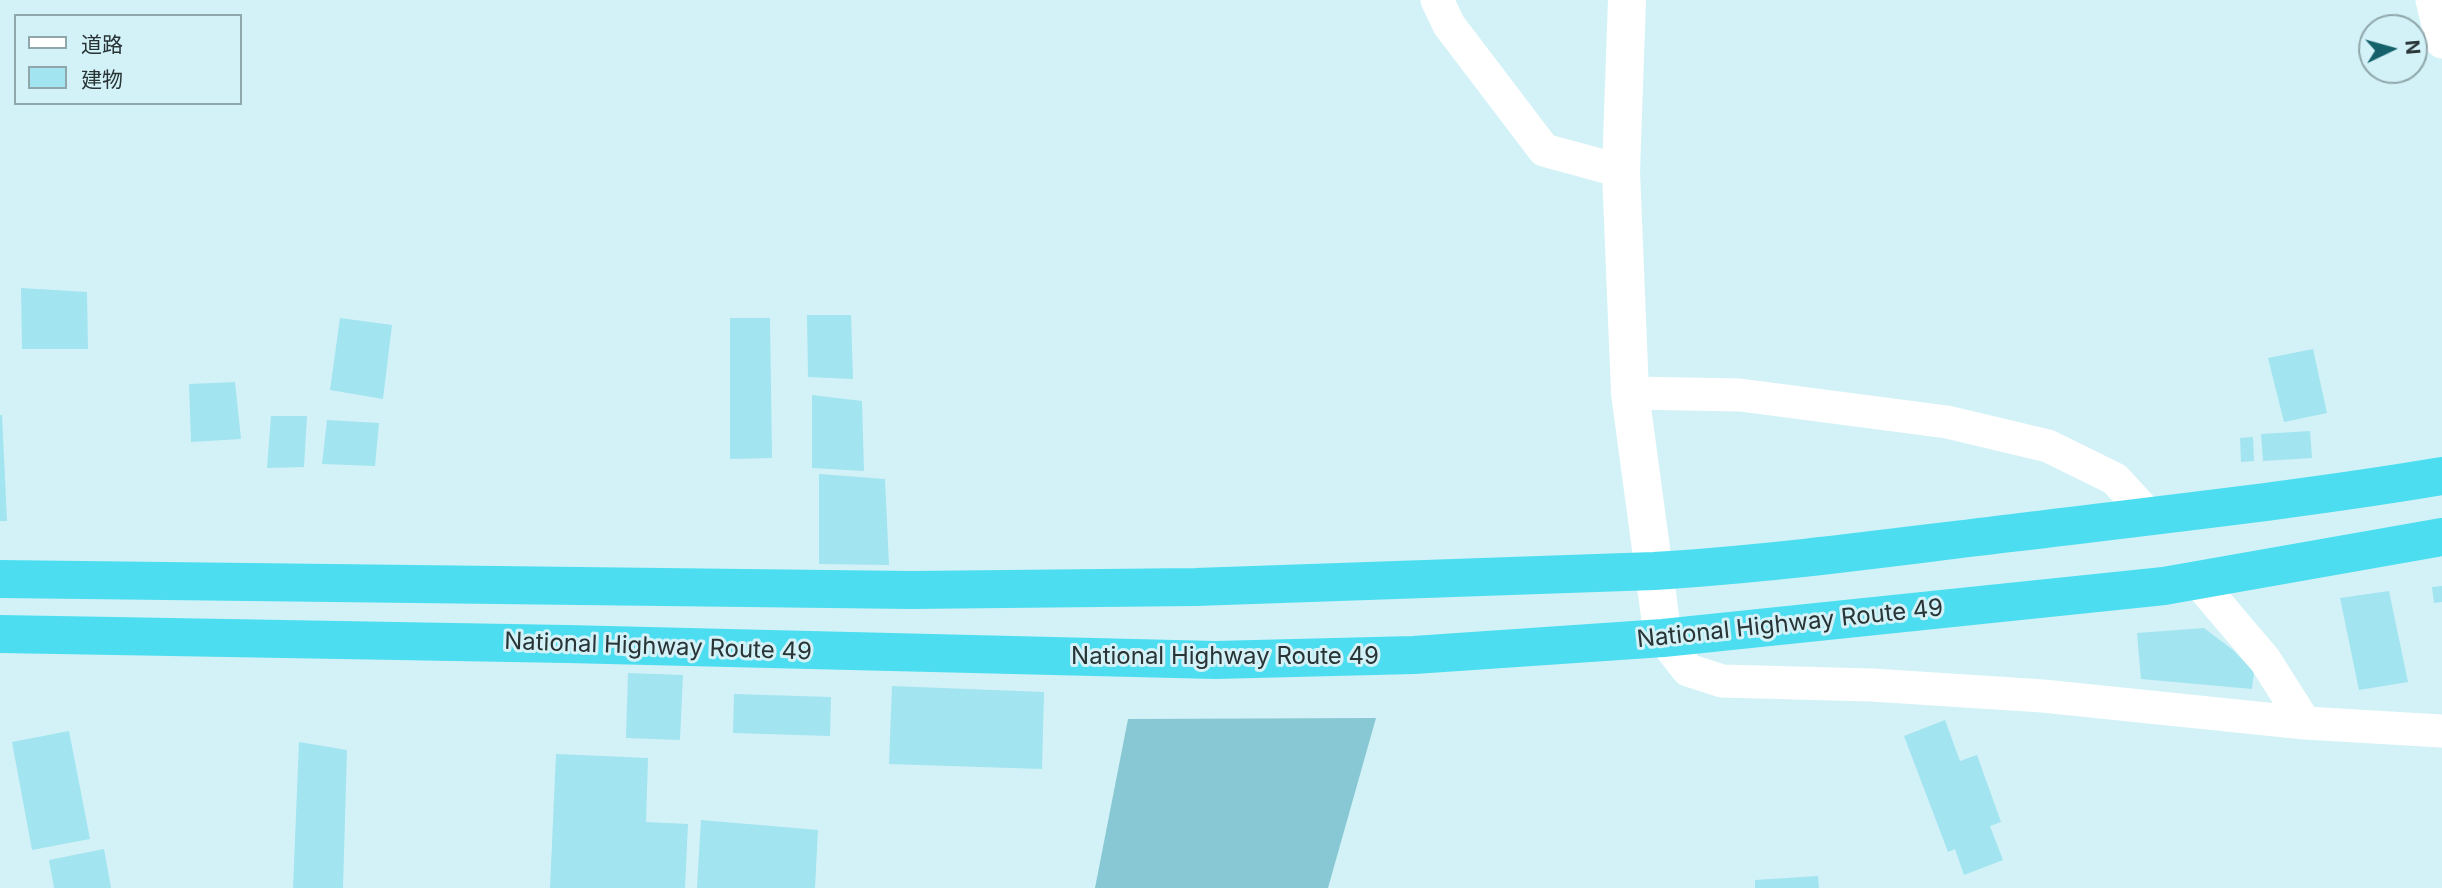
<!DOCTYPE html>
<meta charset="utf-8">
<style>
body{margin:0}
#map{position:relative;width:2442px;height:888px;overflow:hidden;background:#d3f2f7;font-family:Inter,"Noto Sans JP",sans-serif}
canvas{display:block}
.legend{position:absolute;left:14px;top:14px;width:228px;height:91px;box-sizing:border-box;background:#d3f2f7;border:2px solid #8fa6aa;margin:0;padding:9px 12px;list-style:none;font-size:21px;color:#283436}
.legend li{display:flex;align-items:center;gap:14px;height:35px}
.legend b{width:35px;border:2px solid #8fa6aa}
.north{position:absolute;left:2358px;top:14px;width:70px;height:70px;box-sizing:border-box;background:#d3f2f7;border:2px solid #8fa6aa;border-radius:50%;rotate:85deg;font-size:19px;font-weight:700;line-height:28px;text-align:center;color:#283436}
.north::after{content:'';display:block;margin:auto;width:24px;height:32px;background:#14616c;clip-path:polygon(50% 0,100% 100%,50% 72%,0 100%)}
</style>
<div id="map">
<canvas width="2442" height="888"></canvas>
<ul class="legend">
<li><b style="height:9px;background:#fff"></b>道路</li>
<li><b style="height:19px;background:#a2e4f0"></b>建物</li>
</ul>
<div class="north">N</div>
</div>
<script>
const ctx = document.querySelector('canvas').getContext('2d');
ctx.lineJoin = 'round';
function fill(path, color) { ctx.fillStyle = color; ctx.fill(path, 'evenodd'); }
function trace(path, color, width, dash) { ctx.strokeStyle = color; ctx.lineWidth = width; ctx.lineCap = dash ? 'butt' : 'round'; ctx.setLineDash(dash || []); ctx.stroke(path); }
function drawText(font, color, halo, rows, align = 'center') {
  ctx.font = font + ' Inter,sans-serif'; ctx.lineWidth = 6; ctx.setLineDash([]); ctx.textBaseline = 'middle'; ctx.strokeStyle = halo; ctx.fillStyle = color; for (const [text, x, y, turn = 0] of rows) {
    ctx.save(); ctx.translate(x, y); ctx.rotate((+turn || 0) * Math.PI / 180); ctx.textAlign = isNaN(turn) ? turn : align; if (halo) ctx.strokeText(text, 0, 0); ctx.fillText(text, 0, 0); ctx.restore();
  }
}
fill(new Path2D(`
 M 1376,718 L 1328,888 L 1095,888 L 1128,719 Z`), '#87c8d4');
fill(new Path2D(`
 M 21,288 L 87,292 L 88,349 L 22,349 Z
 M 807,315 L 851,315 L 853,379 L 808,377 Z
 M 340,318 L 392,325 L 383,399 L 330,390 Z
 M 730,318 L 770,318 L 772,458 L 730,459 Z
 M 2313,349 L 2327,413 L 2284,422 L 2268,358 Z
 M 235,382 L 241,439 L 191,442 L 189,384 Z
 M 812,395 L 862,401 L 864,471 L 812,468 Z
 M 0,415 L 2,415 L 7,521 L 0,521 Z
 M 271,416 L 307,416 L 304,467 L 267,468 Z
 M 327,420 L 379,423 L 375,466 L 322,464 Z
 M 2310,431 L 2312,458 L 2263,461 L 2261,434 Z
 M 2253,437 L 2254,461 L 2241,462 L 2240,438 Z
 M 819,474 L 885,479 L 889,565 L 819,564 Z
 M 2442,586 L 2442,602 L 2434,603 L 2432,587 Z
 M 2389,591 L 2408,682 L 2359,690 L 2340,598 Z
 M 2204,628 L 2233,650 L 2254,672 L 2252,689 L 2141,679 L 2137,633 Z
 M 628,673 L 683,675 L 680,740 L 626,738 Z
 M 892,686 L 1044,692 L 1042,769 L 889,764 Z
 M 734,694 L 831,697 L 830,736 L 733,733 Z
 M 1945,720 L 1960,761 L 1977,755 L 2001,822 L 1990,826 L 2003,860 L 1964,875 L 1955,849 L 1948,852 L 1904,736 Z
 M 69,731 L 90,839 L 32,850 L 12,742 Z
 M 299,742 L 347,750 L 343,888 L 293,888 Z
 M 556,754 L 648,758 L 646,822 L 688,824 L 685,888 L 550,888 Z
 M 701,820 L 818,830 L 815,888 L 697,888 Z
 M 104,849 L 111,888 L 54,888 L 49,860 Z
 M 1818,876 L 1819,888 L 1755,888 L 1755,880 Z`), '#a2e4f0');
trace(new Path2D(`
 M 1437,0 L 1449,25 L 1544,150 L 1621,171
 M 2432,0 L 2442,42
 M 1630,393 L 1740,395 L 1947,422 L 2048,446 L 2115,479 L 2149,516
 M 2197,580 L 2265,660 L 2305,723
 M 1663,638 L 1688,670 L 1722,681 L 1872,685 L 2043,696 L 2305,723 L 2442,731`), '#fff', 33);
trace(new Path2D(`
 M 1627,0 L 1621,171 L 1630,393 L 1663,638`), '#fff', 38);
trace(new Path2D(`
 M 0,579 L 911,590 L 1196,587 L 1654,571 C 1774,564 1893,547 2012,533 C 2156,515 2299,500 2442,476
 M 0,634 L 567,644 L 1215,660 L 1414,655 L 1663,638 L 2164,586 L 2442,537`), '#4cdef0', 38);
drawText('24px', '#283436', '#d3f2f7', [
 ["National Highway Route 49",1790,624,-6],
 ["National Highway Route 49",658,647,2],
 ["National Highway Route 49",1225,657]
]);
</script>
